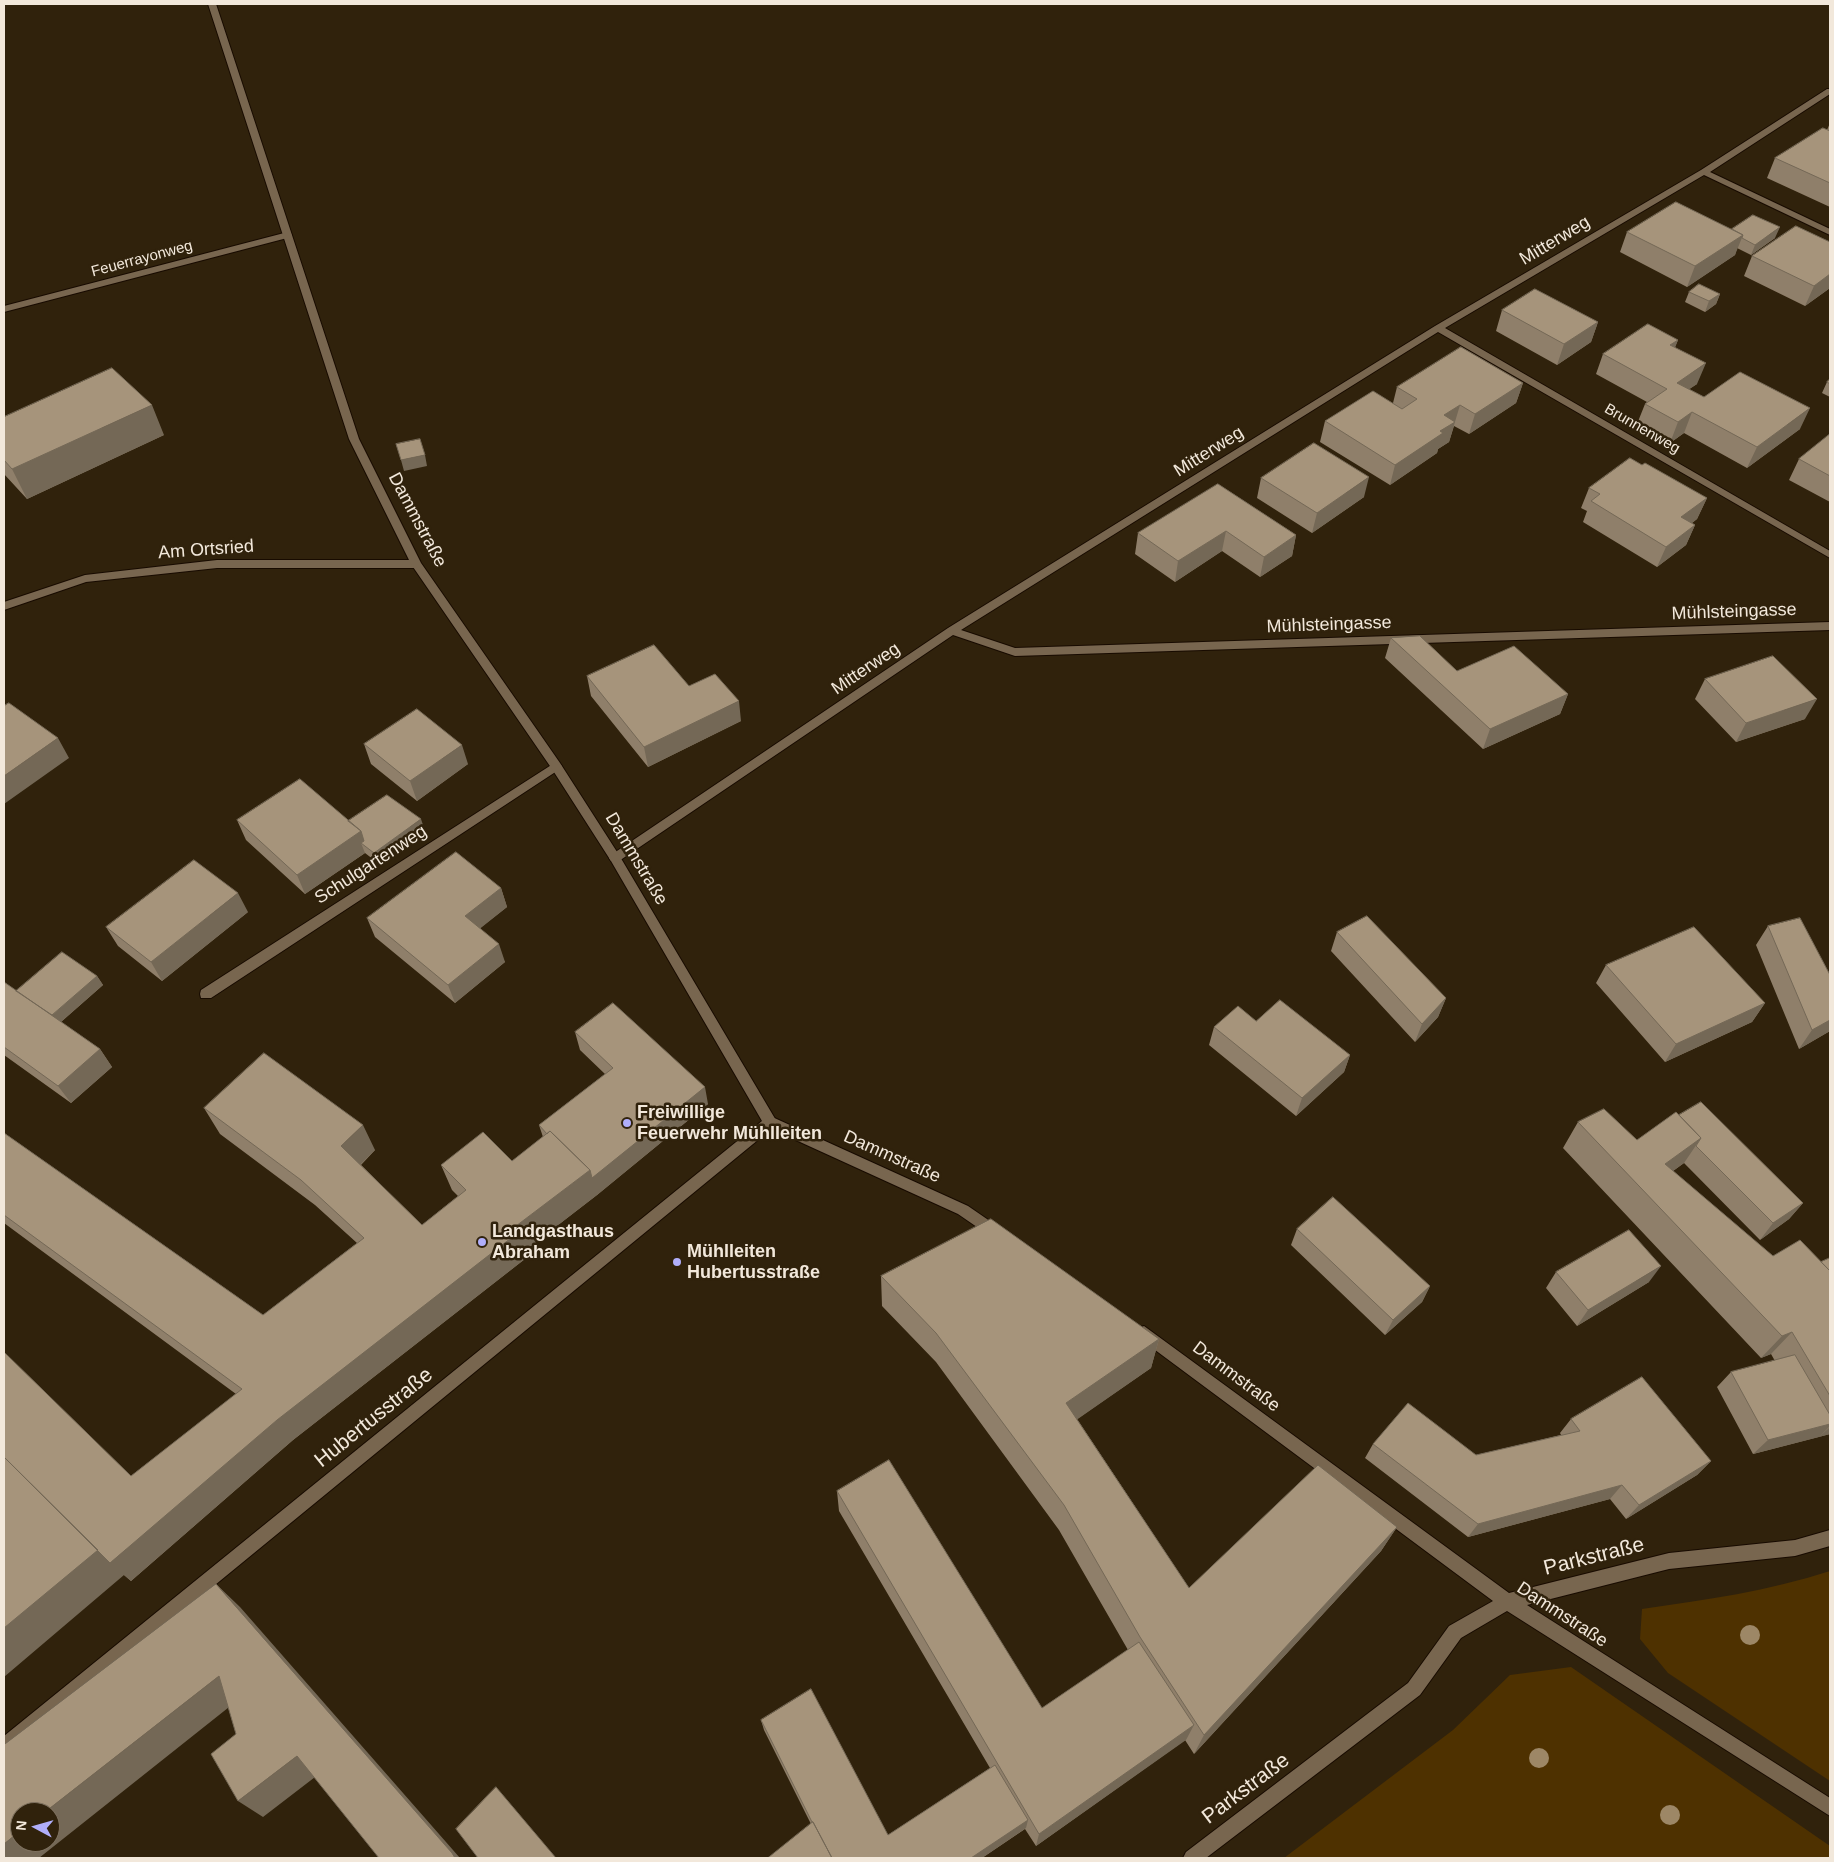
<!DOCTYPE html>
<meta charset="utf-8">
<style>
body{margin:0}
#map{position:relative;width:1834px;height:1862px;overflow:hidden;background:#30220c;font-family:Helvetica,sans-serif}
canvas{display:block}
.frame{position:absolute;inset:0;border:5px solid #f2e8db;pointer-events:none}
.north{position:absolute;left:10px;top:1802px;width:50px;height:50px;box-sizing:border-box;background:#30220c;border:1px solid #7e715f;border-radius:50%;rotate:276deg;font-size:14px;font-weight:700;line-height:20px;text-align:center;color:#f2e8db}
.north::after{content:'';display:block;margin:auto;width:18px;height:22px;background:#b0aefa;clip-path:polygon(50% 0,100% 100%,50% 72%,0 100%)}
</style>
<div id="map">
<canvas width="1834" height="1862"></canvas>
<div class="frame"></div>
<div class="north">N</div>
</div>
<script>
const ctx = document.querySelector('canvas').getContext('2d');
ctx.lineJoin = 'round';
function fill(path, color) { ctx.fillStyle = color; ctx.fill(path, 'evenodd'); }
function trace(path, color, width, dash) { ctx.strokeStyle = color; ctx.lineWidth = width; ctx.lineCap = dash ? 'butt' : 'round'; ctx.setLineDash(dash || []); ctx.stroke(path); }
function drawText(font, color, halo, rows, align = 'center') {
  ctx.font = font + ' Helvetica,sans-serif'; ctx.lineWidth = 5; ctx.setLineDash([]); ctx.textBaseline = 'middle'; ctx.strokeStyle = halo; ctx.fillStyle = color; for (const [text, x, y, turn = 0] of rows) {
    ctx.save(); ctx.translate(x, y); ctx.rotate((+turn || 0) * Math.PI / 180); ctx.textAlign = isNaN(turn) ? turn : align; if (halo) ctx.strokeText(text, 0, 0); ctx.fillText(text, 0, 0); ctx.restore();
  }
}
fill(new Path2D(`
 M 1830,1571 L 1830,1781 L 1668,1673 L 1640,1639 L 1642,1609 C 1705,1600 1769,1591 1830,1571 Z
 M 1571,1667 L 1830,1846 L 1830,1858 L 1284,1858 L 1453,1730 L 1510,1675 Z`), '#4e3100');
const minor = new Path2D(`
 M 1827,89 L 1830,89 L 1830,94 L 1710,172 L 1830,229 L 1830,235 L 1704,175 L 1445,328 L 1830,551 L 1830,558 L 1438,332 L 961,630 L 1015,648 L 1830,622 L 1830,630 L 1015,656 L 953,635 L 619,861 L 611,861 L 609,858 L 611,855 L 948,628 L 1435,326 L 1701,170 Z
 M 288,232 L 292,235 L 291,237 L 4,312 L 4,306 Z
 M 217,560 L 416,560 L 421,564 L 416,568 L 217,568 L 86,582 L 4,610 L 4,602 L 85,575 Z
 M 556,762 L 562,766 L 560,769 L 211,998 L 201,998 L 200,994 L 201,990 Z
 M 770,1116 L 968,1206 L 1000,1228 L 1002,1232 L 1000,1236 L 995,1238 L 990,1236 L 958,1214 L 765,1126 L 763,1122 L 765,1118 Z
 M 1144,1326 L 1509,1593 L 1669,1553 L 1795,1540 L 1830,1530 L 1830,1546 L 1795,1556 L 1669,1569 L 1527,1605 L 1830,1798 L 1830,1816 L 1507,1611 L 1461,1638 L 1420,1695 L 1206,1858 L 1183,1858 L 1186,1852 L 1408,1683 L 1449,1626 L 1493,1601 L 1139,1338 L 1137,1333 L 1139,1328 Z`);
const tertiary = new Path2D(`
 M 208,4 L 216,4 L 359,439 L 421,563 L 560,763 L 619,855 L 777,1122 L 775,1126 L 10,1753 L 4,1755 L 4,1736 L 762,1121 L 611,861 L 552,769 L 411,564 L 349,439 Z`);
trace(minor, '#180b00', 2);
trace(tertiary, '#180b00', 2);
fill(minor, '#78664f');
fill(tertiary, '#78664f');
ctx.fillStyle = '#9d8766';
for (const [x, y] of [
 [1750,1635],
 [1539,1758],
 [1670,1815]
]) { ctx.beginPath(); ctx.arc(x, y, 10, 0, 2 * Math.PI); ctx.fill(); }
fill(new Path2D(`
 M 1830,123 L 1830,207 L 1767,178 L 1775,158 L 1827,130 Z
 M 1732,229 L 1775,238 L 1751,255 L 1737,248 L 1735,255 L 1687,287 L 1620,252 L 1627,232 Z
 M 1830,242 L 1830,288 L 1805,306 L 1744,276 L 1752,256 Z
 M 1689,292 L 1720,294 L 1716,304 L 1705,312 L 1685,302 Z
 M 1502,310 L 1598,322 L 1591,342 L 1557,365 L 1496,331 Z
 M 1678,340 L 1675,347 L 1697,384 L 1689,389 L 1704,397 L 1800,429 L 1747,468 L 1684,433 L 1670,443 L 1637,424 L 1645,404 L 1647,402 L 1596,374 L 1603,354 Z
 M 1830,379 L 1830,397 L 1822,393 L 1827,382 Z
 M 1523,383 L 1516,403 L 1469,434 L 1454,426 L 1449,442 L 1438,449 L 1437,453 L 1390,485 L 1320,442 L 1325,421 L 1393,403 L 1397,387 Z
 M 4,417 L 164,435 L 27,499 L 4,474 Z
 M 1830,434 L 1830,502 L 1789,480 L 1799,459 Z
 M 1642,465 L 1707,498 L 1697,519 L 1692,523 L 1695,525 L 1686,545 L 1657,567 L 1583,522 L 1587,511 L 1581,508 L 1589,488 Z
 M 1261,478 L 1364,497 L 1312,533 L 1257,498 Z
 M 1218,484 L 1296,535 L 1292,556 L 1260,577 L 1222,551 L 1175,582 L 1135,554 L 1138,533 Z
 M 1391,638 L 1457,671 L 1568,694 L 1560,714 L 1483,749 L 1385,658 Z
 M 587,676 L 689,686 L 741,721 L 648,767 L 591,696 Z
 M 1705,679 L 1805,719 L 1736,742 L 1695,699 Z
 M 364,744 L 468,764 L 417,801 L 371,764 Z
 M 237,820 L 348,821 L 424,828 L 378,863 L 365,853 L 305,894 L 246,840 Z
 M 501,888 L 507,907 L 480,928 L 505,962 L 455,1003 L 375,937 L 367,918 Z
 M 248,912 L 162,981 L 118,946 L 106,927 Z
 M 1768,926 L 1830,975 L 1830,1031 L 1799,1049 L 1756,945 Z
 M 1337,932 L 1446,998 L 1438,1017 L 1415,1042 L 1331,951 Z
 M 1606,965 L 1765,1003 L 1752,1022 L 1665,1062 L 1596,983 Z
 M 97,976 L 103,985 L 61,1022 L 100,1049 L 112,1067 L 71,1103 L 4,1055 L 4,982 L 16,991 Z
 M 1256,1021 L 1350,1055 L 1344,1072 L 1296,1116 L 1209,1045 L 1214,1027 Z
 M 575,1032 L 708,1104 L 597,1195 L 527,1249 L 530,1255 L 293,1440 L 131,1581 L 124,1575 L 131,1476 L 236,1394 L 4,1223 L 4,1133 L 263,1315 L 357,1243 L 315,1205 L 220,1134 L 204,1108 L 375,1150 L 361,1165 L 422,1225 L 458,1196 L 452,1190 L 441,1165 L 512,1161 L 543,1137 L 539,1125 L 605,1074 L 580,1050 Z
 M 1679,1115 L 1803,1203 L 1789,1219 L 1760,1240 L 1684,1163 L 1673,1171 L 1773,1256 L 1821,1262 L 1830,1258 L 1830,1434 L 1753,1454 L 1717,1387 L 1731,1372 L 1775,1361 L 1771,1354 L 1761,1358 L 1563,1148 L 1578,1122 L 1637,1140 Z
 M 1297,1229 L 1430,1286 L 1422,1302 L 1385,1335 L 1291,1245 Z
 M 1556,1272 L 1649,1282 L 1577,1326 L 1546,1288 Z
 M 881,1276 L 1159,1339 L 1151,1368 L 1077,1419 L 1189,1588 L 1397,1527 L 1381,1551 L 1194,1754 L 1185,1740 L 1036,1846 L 1025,1829 L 982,1858 L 768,1858 L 811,1824 L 764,1730 L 761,1720 L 888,1835 L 990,1768 L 839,1511 L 837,1491 L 1042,1708 L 1128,1650 L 1059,1530 L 936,1362 L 882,1306 Z
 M 1571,1419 L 1711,1461 L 1697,1475 L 1626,1519 L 1610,1499 L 1468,1537 L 1365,1458 L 1373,1444 L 1476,1455 L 1561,1435 L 1560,1433 Z`), '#8f7f6a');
fill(new Path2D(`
 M 1780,227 L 1775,238 L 1751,255 L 1755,245 Z
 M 1743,235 L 1735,255 L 1687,287 L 1695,266 Z
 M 1830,274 L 1830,288 L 1805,306 L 1814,286 Z
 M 1720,294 L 1716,304 L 1705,312 L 1709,301 Z
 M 1598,322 L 1591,342 L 1557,365 L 1564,344 Z
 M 1678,340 L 1670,360 L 1670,345 Z
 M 1706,363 L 1697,384 L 1669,403 L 1677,383 Z
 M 1523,383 L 1516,403 L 1469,434 L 1475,414 Z
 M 152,405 L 164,435 L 27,499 L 12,469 Z
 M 1460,405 L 1449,442 L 1438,449 L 1437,453 L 1390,485 L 1395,465 L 1444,415 Z
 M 1810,408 L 1800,429 L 1747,468 L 1757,447 Z
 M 1692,412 L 1684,433 L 1670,443 L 1678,422 Z
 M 425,455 L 427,466 L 404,471 L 401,460 Z
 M 1369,477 L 1364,497 L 1312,533 L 1317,513 Z
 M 1707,498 L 1697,519 L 1673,537 L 1681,517 Z
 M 1695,525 L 1686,545 L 1657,567 L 1666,547 Z
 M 1226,531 L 1222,551 L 1175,582 L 1178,561 Z
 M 1296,535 L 1292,556 L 1260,577 L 1264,557 Z
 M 1568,694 L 1560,714 L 1483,749 L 1490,729 Z
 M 1817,699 L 1805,719 L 1736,742 L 1746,723 Z
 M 739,701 L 741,721 L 648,767 L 644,747 Z
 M 58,738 L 69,758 L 4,804 L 4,776 Z
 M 462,745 L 468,764 L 417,801 L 410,781 Z
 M 421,819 L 424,828 L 378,863 L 374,853 Z
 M 361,831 L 367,847 L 361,843 L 365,853 L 305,894 L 297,875 Z
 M 501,888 L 507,907 L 472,935 L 465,916 Z
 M 238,893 L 248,912 L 162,981 L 151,962 Z
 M 499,944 L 505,962 L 455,1003 L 448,985 Z
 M 97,976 L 103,985 L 55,1027 L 49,1018 Z
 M 1446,998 L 1438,1017 L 1415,1042 L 1422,1024 Z
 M 1765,1003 L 1752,1022 L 1665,1062 L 1676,1044 Z
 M 1830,1020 L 1830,1031 L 1799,1049 L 1812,1030 Z
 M 100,1049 L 112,1067 L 71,1103 L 58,1086 Z
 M 1350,1055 L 1344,1072 L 1296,1116 L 1302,1098 Z
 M 705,1087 L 708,1104 L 597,1195 L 527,1249 L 530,1255 L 293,1440 L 131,1581 L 124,1575 L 4,1677 L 4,1457 L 112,1561 L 277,1420 L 516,1226 L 590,1170 Z
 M 363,1125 L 375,1150 L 354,1171 L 341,1146 Z
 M 1701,1138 L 1684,1163 L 1648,1189 L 1665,1164 Z
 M 1803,1203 L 1789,1219 L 1760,1240 L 1773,1223 Z
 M 1661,1266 L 1649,1282 L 1577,1326 L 1588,1310 Z
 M 1430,1286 L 1422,1302 L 1385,1335 L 1393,1320 Z
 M 1792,1332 L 1771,1354 L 1761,1358 L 1782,1336 Z
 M 1159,1339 L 1151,1368 L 1062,1430 L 1066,1403 Z
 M 1830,1424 L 1830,1426 L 1819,1437 L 1753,1454 L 1768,1440 Z
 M 1830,1427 L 1830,1434 L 1819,1437 Z
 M 1711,1461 L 1697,1475 L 1626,1519 L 1639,1505 Z
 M 1622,1485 L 1610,1499 L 1468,1537 L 1478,1524 Z
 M 1397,1527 L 1381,1551 L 1194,1754 L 1204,1735 Z
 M 216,1584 L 240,1607 L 460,1858 L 455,1858 Z
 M 219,1676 L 243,1696 L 39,1858 L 4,1858 L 4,1844 L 20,1831 L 20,1842 L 50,1842 L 50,1812 L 45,1812 Z
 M 1194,1725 L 1186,1740 L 1036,1846 L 1039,1834 Z
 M 297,1756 L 319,1774 L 263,1817 L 238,1801 Z
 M 1028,1820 L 1026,1828 L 982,1858 L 971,1858 Z`), '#746856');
const building = new Path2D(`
 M 1823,128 L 1830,131 L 1830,183 L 1775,158 Z
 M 1676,202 L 1743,235 L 1695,266 L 1627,232 Z
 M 1753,215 L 1780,227 L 1755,245 L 1742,238 L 1743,235 L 1732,229 Z
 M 1796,226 L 1830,242 L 1830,274 L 1814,286 L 1752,256 Z
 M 1699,284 L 1720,294 L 1709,301 L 1689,292 Z
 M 1535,289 L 1598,322 L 1564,344 L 1502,310 Z
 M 1648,324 L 1678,340 L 1670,345 L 1706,363 L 1677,383 L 1704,397 L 1740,372 L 1810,408 L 1757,447 L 1692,412 L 1678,422 L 1645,404 L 1667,389 L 1603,354 Z
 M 1461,347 L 1523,383 L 1475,414 L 1460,405 L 1444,415 L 1455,422 L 1440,431 L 1443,433 L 1395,465 L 1325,421 L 1373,391 L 1402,409 L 1417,399 L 1397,387 Z
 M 112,368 L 152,405 L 12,469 L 4,460 L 4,417 Z
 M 1830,379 L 1830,384 L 1827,382 Z
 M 1830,434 L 1830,476 L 1799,459 Z
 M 420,439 L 425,455 L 401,460 L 396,444 Z
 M 1314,443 L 1369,477 L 1317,513 L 1261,478 Z
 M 1630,458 L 1642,465 L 1645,463 L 1707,498 L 1681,517 L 1695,525 L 1666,547 L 1591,501 L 1600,494 L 1589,488 Z
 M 1218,484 L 1296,535 L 1264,557 L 1226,531 L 1178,561 L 1138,533 Z
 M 1420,636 L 1457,671 L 1514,646 L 1568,694 L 1490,729 L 1391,638 Z
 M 654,645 L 689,686 L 715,674 L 739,701 L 644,747 L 587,676 Z
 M 1773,656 L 1817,699 L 1746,723 L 1705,679 Z
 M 9,703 L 58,738 L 4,776 L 4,706 Z
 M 417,709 L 462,745 L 410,781 L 364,744 Z
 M 300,779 L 361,831 L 297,875 L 237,820 Z
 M 387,795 L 421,819 L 374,853 L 361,843 L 364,841 L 361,831 L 348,821 Z
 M 456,852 L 501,888 L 465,916 L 499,944 L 448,985 L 367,918 Z
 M 194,860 L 238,893 L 151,962 L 106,927 Z
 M 1367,916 L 1446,998 L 1422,1024 L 1337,932 Z
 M 1800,918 L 1830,975 L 1830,1020 L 1812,1030 L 1768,926 Z
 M 1694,927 L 1765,1003 L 1676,1044 L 1606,965 Z
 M 62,952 L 97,976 L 52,1015 L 16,991 Z
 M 4,982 L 100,1049 L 58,1086 L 4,1047 Z
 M 1280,1000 L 1350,1055 L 1302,1098 L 1214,1027 L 1238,1006 L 1256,1021 Z
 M 613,1003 L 705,1087 L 592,1178 L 590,1170 L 550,1131 L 547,1134 L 539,1125 L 613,1068 L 575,1032 Z
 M 264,1053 L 363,1125 L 341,1146 L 422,1225 L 466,1190 L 441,1165 L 483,1132 L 512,1161 L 550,1131 L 590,1170 L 516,1226 L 520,1231 L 277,1420 L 110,1563 L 4,1457 L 4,1352 L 131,1476 L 242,1389 L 4,1215 L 4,1133 L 263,1315 L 364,1238 L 301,1180 L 204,1108 Z
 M 1701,1102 L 1803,1203 L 1773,1223 L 1696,1146 L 1701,1138 L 1679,1115 Z
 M 1604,1109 L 1637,1140 L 1676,1112 L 1701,1138 L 1665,1164 L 1773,1256 L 1800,1240 L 1830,1271 L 1830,1396 L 1792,1332 L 1782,1336 L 1578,1122 Z
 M 1333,1197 L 1430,1286 L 1393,1320 L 1297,1229 Z
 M 991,1219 L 1159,1339 L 1066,1403 L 1189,1588 L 1318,1465 L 1397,1527 L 1204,1735 L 1140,1637 L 1064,1505 L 936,1333 L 881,1276 Z
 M 1629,1230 L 1661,1266 L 1588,1310 L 1556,1272 Z
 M 1830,1258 L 1830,1271 L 1821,1262 Z
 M 1795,1355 L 1830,1415 L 1830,1424 L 1768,1440 L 1731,1372 Z
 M 1642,1377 L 1711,1461 L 1639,1505 L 1622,1485 L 1478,1524 L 1373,1444 L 1408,1403 L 1476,1455 L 1580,1431 L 1571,1419 Z
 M 4,1457 L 98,1550 L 4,1628 Z
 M 889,1460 L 1042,1708 L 1139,1642 L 1194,1725 L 1039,1834 L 837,1491 Z
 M 216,1584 L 452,1853 L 455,1858 L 379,1858 L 297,1756 L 238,1801 L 211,1754 L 236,1734 L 219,1676 L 45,1812 L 20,1812 L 20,1831 L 4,1844 L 4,1745 Z
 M 811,1689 L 888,1835 L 995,1765 L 1028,1820 L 971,1858 L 832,1858 L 813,1822 L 812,1822 L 761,1720 Z
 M 496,1787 L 556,1858 L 478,1858 L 456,1829 Z
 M 813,1822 L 832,1858 L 768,1858 Z`);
fill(building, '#a6947b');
trace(building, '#746856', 1);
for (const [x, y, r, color] of [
 [627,1123,5,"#b0aefa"],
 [482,1242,5,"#b0aefa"],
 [677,1262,5,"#b0aefa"]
]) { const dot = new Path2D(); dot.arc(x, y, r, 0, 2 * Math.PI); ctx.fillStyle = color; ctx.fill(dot); trace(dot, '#30220c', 2); }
drawText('15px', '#f2e8db', '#30220c', [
 ["Feuerrayonweg",142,259,-15],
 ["Brunnenweg",1642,429,30]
]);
drawText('18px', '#f2e8db', '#30220c', [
 ["Mitterweg",1555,241,-31],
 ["Mitterweg",1209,452,-32],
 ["Dammstraße",417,520,62],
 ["Am Ortsried",206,550,-4],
 ["Mühlsteingasse",1734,612,-2],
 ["Mühlsteingasse",1329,625,-2],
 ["Mitterweg",866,669,-34],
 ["Dammstraße",636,859,59],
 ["Schulgartenweg",371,865,-33],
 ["Dammstraße",892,1157,24],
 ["Dammstraße",1236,1377,37],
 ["Dammstraße",1562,1615,33]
]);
drawText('bold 18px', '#f2e8db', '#30220c', [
 ["Freiwillige",637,1113],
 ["Feuerwehr Mühlleiten",637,1134],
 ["Landgasthaus",492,1232],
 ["Abraham",492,1253],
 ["Mühlleiten",687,1252],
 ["Hubertusstraße",687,1273]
], 'left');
drawText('21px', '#f2e8db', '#30220c', [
 ["Hubertusstraße",374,1418,-39],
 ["Parkstraße",1594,1557,-14],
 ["Parkstraße",1246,1789,-37]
]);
</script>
